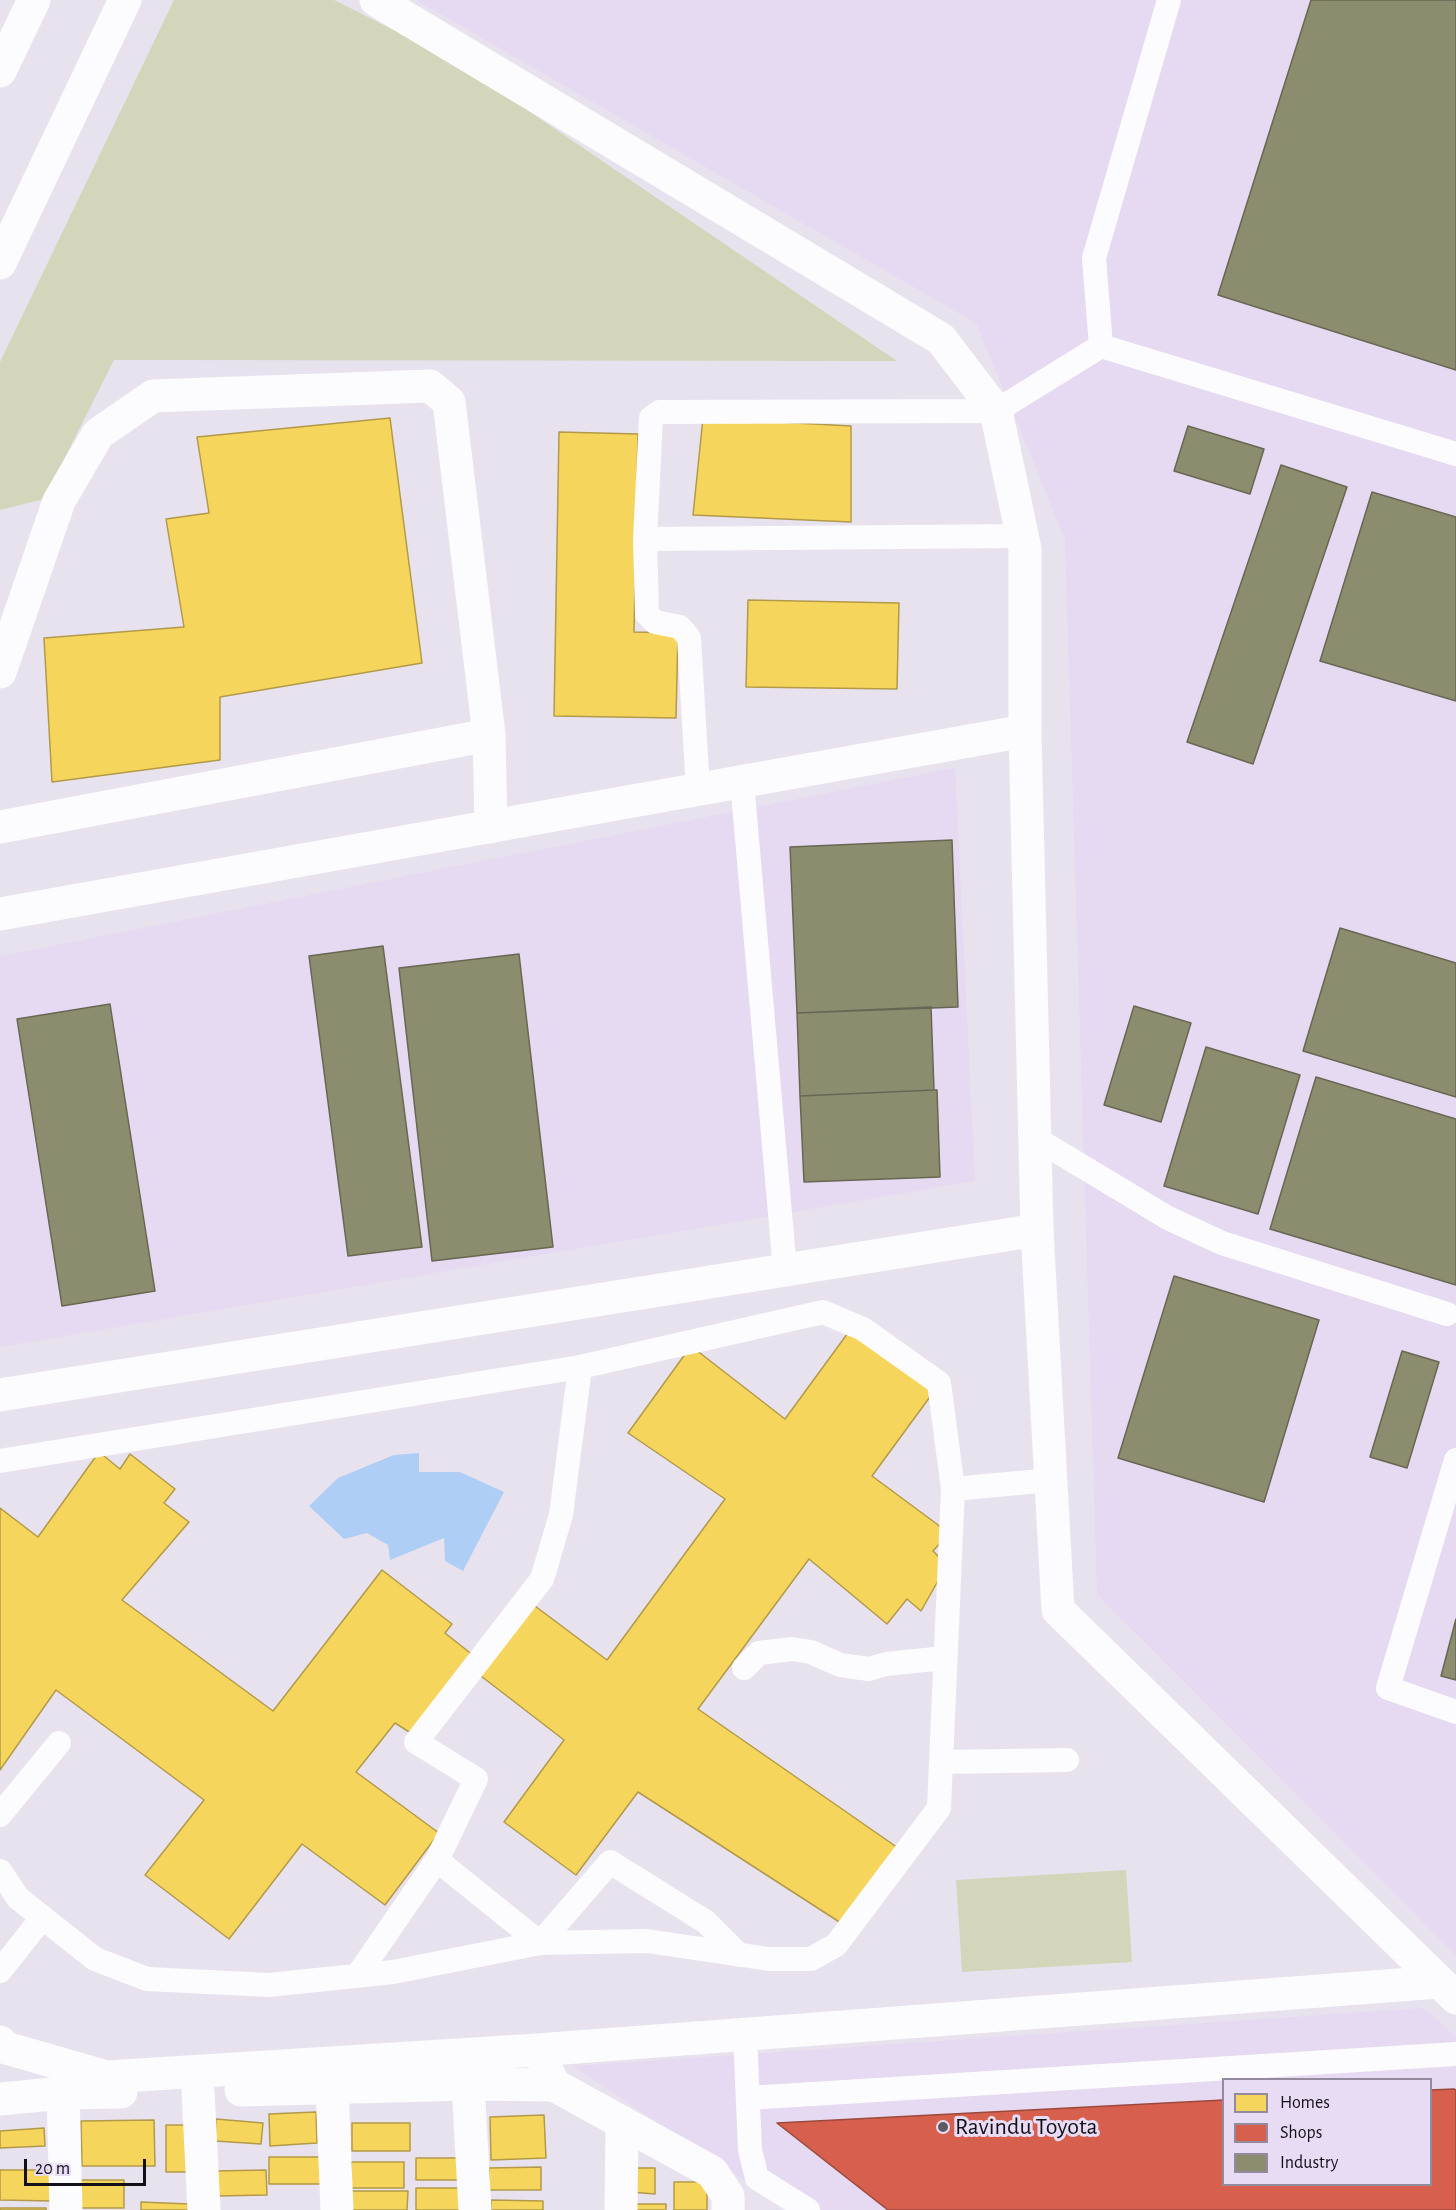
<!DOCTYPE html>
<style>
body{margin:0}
#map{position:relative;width:1456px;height:2210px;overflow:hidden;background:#e8e2ef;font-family:"Alegreya Sans",sans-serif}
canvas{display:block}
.legend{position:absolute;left:1222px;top:2078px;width:210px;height:108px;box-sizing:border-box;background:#e8dcf5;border:2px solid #938a9d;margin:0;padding:8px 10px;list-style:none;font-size:18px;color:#141018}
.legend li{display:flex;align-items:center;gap:12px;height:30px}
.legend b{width:30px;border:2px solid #938a9d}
.scale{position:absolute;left:24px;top:2159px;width:122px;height:27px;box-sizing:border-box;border:3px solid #141018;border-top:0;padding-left:8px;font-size:18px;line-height:21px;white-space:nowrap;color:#141018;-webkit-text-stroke:4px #e8dcf5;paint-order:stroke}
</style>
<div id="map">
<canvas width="1456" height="2210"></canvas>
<ul class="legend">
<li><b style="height:16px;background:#f6d55c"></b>Homes</li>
<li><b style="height:16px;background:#d6604d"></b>Shops</li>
<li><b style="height:16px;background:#8c8c6e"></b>Industry</li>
</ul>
<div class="scale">20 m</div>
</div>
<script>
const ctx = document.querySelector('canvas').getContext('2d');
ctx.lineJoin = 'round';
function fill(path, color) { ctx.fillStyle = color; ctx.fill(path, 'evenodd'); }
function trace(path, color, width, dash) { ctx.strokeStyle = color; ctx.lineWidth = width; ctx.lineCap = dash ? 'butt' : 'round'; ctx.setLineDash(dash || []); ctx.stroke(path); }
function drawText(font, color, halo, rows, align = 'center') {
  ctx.font = font + ' "Alegreya Sans",sans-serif'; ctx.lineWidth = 6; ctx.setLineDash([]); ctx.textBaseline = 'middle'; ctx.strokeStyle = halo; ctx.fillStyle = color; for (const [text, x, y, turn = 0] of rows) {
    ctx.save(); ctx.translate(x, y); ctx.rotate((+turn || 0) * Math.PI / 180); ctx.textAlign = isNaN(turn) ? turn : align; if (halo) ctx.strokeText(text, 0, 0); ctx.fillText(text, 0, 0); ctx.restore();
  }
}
fill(new Path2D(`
 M 416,0 L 1456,0 L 1456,1955 L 1097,1594 L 1065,539 L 976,323 Z
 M 955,768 L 975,1181 L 0,1347 L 0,956 Z
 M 1424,2008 L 1456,2037 L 1456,2210 L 794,2210 L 734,2174 L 573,2066 ZM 1224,2080 L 1430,2080 L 1430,2184 L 1224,2184 Z`), '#e5daf1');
fill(new Path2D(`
 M 174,0 L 334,0 L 455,61 L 897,361 L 114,360 L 44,499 L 0,510 L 0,362 Z
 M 1126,1870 L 1132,1962 L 962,1972 L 956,1880 Z`), '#d3d6bb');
fill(new Path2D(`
 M 419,1453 L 419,1472 L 460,1472 L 504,1492 L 463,1571 L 445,1561 L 444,1538 L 390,1560 L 388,1545 L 367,1533 L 344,1539 L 309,1506 L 338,1478 L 394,1455 Z`), '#aecef6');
const homes = new Path2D(`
 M 390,418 L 422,663 L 220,697 L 220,760 L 52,782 L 44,638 L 184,627 L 166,519 L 209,513 L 197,437 Z
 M 703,418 L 851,426 L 851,522 L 693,515 Z
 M 559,432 L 638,434 L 634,632 L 678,633 L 676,718 L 554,716 Z
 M 748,600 L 899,603 L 897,689 L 746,687 Z
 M 853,1326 L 935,1390 L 872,1476 L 949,1533 L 933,1551 L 947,1565 L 921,1611 L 907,1599 L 887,1624 L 809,1559 L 698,1709 L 901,1850 L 844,1925 L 638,1792 L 576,1875 L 504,1822 L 564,1740 L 477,1673 L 531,1603 L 607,1660 L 725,1499 L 628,1433 L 691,1346 L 785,1419 Z
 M 99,1452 L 120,1469 L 130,1454 L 175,1489 L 164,1503 L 189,1522 L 122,1600 L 273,1711 L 382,1570 L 452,1624 L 445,1633 L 474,1656 L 414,1735 L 395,1723 L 356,1772 L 439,1833 L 385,1905 L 302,1844 L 229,1939 L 145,1875 L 204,1800 L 56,1690 L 0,1770 L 0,1508 L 38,1537 Z
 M 316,2112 L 317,2143 L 270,2146 L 269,2114 Z
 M 544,2115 L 546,2158 L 491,2160 L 490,2117 Z
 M 216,2119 L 263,2123 L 261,2144 L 215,2141 Z
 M 154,2120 L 155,2166 L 82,2166 L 81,2121 Z
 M 352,2123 L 410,2123 L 410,2151 L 352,2151 Z
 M 166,2125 L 193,2125 L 194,2172 L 166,2172 Z
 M 44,2128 L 45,2146 L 0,2148 L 0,2131 Z
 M 269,2157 L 327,2157 L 327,2184 L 269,2184 Z
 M 416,2158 L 462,2158 L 462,2180 L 416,2180 Z
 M 351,2162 L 404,2162 L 404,2188 L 351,2188 Z
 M 541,2167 L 541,2190 L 489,2190 L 489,2168 Z
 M 631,2168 L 655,2168 L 655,2194 L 630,2192 Z
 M 0,2170 L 53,2170 L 53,2201 L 0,2200 Z
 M 266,2170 L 267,2195 L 216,2196 L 215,2171 Z
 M 79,2180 L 124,2180 L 124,2208 L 79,2208 Z
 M 674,2182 L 707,2182 L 707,2210 L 674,2210 Z
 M 416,2188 L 468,2188 L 468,2210 L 416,2210 Z
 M 351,2191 L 408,2191 L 407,2210 L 351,2210 Z
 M 491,2200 L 543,2201 L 543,2210 L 491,2210 Z
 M 141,2202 L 189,2204 L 189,2210 L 141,2210 Z
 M 631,2204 L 666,2204 L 666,2210 L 631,2210 Z
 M 0,2208 L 46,2208 L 46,2210 L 0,2210 Z`);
fill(homes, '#f6d55c');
trace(homes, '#b29a48', 1.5);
const shops = new Path2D(`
 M 1454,2089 L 1456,2090 L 1456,2210 L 888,2210 L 777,2123 L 1224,2100 L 1224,2184 L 1430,2184 L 1430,2090 Z`);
fill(shops, '#d6604d');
trace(shops, '#9c483d', 1.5);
const industry = new Path2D(`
 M 1311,0 L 1456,0 L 1456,370 L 1218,295 Z
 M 1188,426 L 1264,449 L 1250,494 L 1174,471 Z
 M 1281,465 L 1347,487 L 1253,764 L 1187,742 Z
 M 1372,492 L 1456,517 L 1456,701 L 1320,661 Z
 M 952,840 L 958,1007 L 797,1013 L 790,847 Z
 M 1340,928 L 1456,963 L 1456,1097 L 1303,1051 Z
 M 383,946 L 422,1247 L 348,1256 L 309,956 Z
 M 519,954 L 553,1247 L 432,1261 L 399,968 Z
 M 110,1004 L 155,1291 L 62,1306 L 17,1019 Z
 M 1134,1006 L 1191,1023 L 1161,1122 L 1104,1105 Z
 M 931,1007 L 934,1090 L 800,1096 L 797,1013 Z
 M 1206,1047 L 1300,1075 L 1258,1214 L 1164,1186 Z
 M 1316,1077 L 1456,1119 L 1456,1285 L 1270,1229 Z
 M 934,1090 L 937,1090 L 940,1177 L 804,1182 L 800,1096 Z
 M 1174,1276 L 1319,1320 L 1264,1502 L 1118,1458 Z
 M 1402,1351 L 1439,1362 L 1407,1468 L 1370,1457 Z
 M 1456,1619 L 1456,1680 L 1441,1676 Z`);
fill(industry, '#8c8c6e');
trace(industry, '#686754', 1.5);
trace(new Path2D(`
 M 1101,346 L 1094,258 L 1169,0
 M 1022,536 L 645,539 L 651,418 L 659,412 L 996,411 L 1101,346 L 1456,454
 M 645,539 L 647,614 L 655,622 L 680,627 L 689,638 L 698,790
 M 742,782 L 785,1270
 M 1035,1138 L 1168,1218 L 1222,1243 L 1447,1314
 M 580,1367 L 561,1515 L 542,1579 L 416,1742 L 476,1779 L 437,1860 L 540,1943 L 610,1862 L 706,1922 L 739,1955
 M 1456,1460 L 1388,1688 L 1456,1712
 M 0,1461 L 580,1367 L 823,1312 L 863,1329 L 939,1383 L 953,1489 L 939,1808 L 836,1945 L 811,1959 L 769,1959 L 647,1941 L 540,1943 L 393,1972 L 269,1985 L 147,1979 L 95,1959 L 18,1898 L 0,1871
 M 953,1489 L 1051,1480
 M 744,1668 L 759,1653 L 792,1649 L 811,1652 L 840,1665 L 869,1669 L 886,1664 L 945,1658
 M 942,1762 L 1067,1760
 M 0,1815 L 59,1743
 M 0,1971 L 42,1918
 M 357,1976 L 437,1860
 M 745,2035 L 750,2150 L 757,2178 L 808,2210
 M 748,2098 L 1456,2054`), '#fcfbfd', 24);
trace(new Path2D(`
 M 0,71 L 34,0
 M 0,263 L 125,0
 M 0,672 L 59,501 L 98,434 L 153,396 L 430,386 L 449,402 L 489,735 L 491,827
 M 0,827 L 489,735
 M 0,914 L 1025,731
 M 0,1395 L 1037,1230
 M 0,2042 L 6,2048 L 107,2077 L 537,2050 L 1439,1982
 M 545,2066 L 554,2085 L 712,2172 L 728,2196 L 728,2210
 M 468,2084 L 475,2210
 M 332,2088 L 337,2210
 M 241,2090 L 468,2084 L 554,2085
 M 198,2091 L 204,2210
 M 63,2093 L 66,2210
 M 0,2099 L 63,2093 L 121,2092
 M 621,2210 L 622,2122`), '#fcfbfd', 33);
trace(new Path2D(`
 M 376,0 L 941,339 L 996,411 L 1025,549 L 1025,731 L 1037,1230 L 1058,1610 L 1456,1998`), '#fcfbfd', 33);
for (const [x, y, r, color] of [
 [943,2127,6,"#5e5a63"]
]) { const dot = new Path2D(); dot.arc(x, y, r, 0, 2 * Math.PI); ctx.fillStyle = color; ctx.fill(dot); trace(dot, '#e8dcf5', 2); }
drawText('24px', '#141018', '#e8dcf5', [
 ["Ravindu Toyota",955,2127]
], 'left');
</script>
